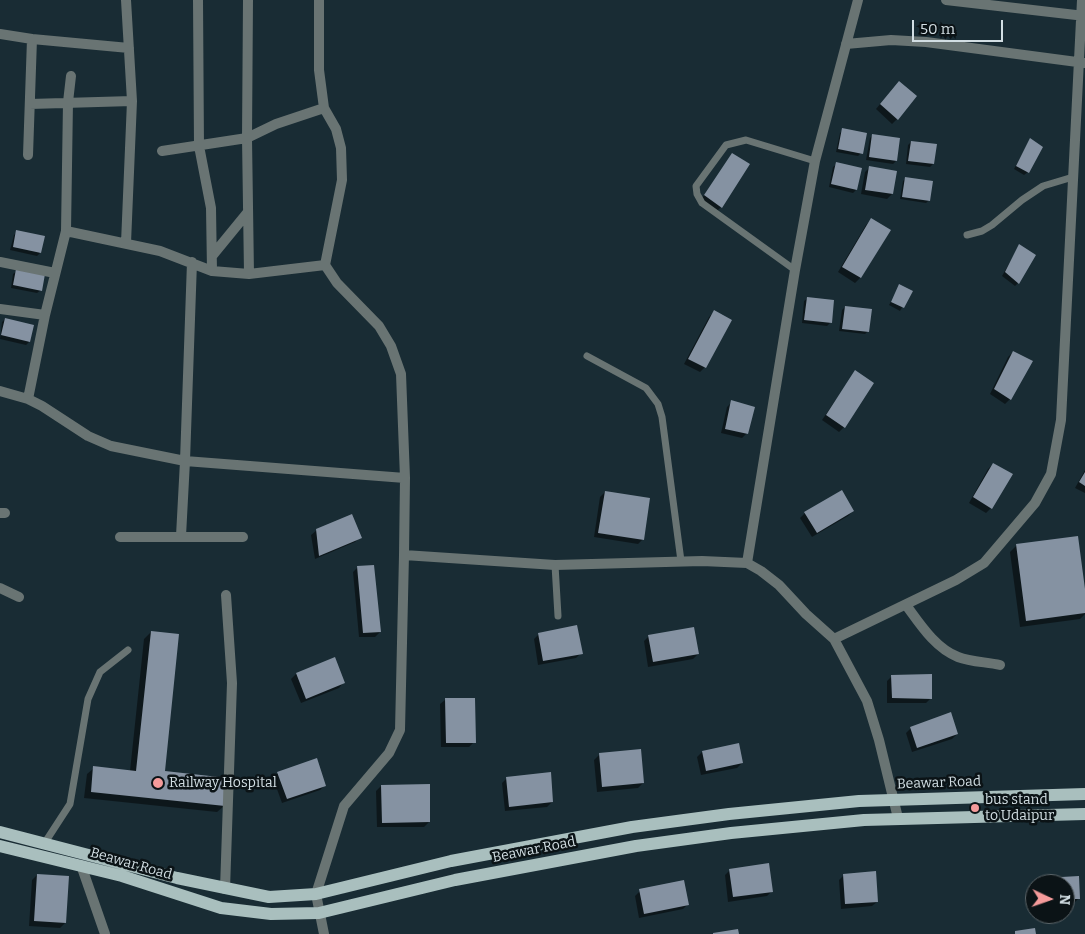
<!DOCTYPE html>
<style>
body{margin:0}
#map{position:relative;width:1085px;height:934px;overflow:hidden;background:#192c34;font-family:Bitter,serif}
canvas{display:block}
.north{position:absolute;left:1025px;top:874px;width:50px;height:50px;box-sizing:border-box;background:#0b1316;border:1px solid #5b6468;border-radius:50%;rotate:93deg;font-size:14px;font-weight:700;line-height:20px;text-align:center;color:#d2dee3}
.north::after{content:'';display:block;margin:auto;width:18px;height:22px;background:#f59b9b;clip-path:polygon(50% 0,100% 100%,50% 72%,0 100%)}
.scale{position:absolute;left:912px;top:20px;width:91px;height:22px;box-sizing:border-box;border:2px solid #d2dee3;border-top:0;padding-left:6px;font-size:15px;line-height:18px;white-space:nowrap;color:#d2dee3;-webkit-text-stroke:4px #0b1316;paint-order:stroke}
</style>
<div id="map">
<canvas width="1085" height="934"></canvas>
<div class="north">N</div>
<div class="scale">50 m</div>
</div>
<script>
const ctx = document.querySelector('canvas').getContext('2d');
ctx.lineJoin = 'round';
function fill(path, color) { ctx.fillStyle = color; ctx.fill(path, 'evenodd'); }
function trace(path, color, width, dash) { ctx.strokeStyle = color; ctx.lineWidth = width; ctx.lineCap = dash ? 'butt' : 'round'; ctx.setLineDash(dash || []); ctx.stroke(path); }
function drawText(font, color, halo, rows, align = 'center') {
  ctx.font = font + ' Bitter,serif'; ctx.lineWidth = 5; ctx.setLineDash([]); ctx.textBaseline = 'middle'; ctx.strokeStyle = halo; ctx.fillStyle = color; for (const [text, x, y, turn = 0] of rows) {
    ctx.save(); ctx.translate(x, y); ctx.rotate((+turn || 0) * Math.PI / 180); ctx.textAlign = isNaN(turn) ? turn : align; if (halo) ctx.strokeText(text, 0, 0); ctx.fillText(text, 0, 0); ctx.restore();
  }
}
fill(new Path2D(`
 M 894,87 L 897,119 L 892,124 L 876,109 Z
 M 843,130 L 861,153 L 858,156 L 836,152 L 840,133 Z
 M 873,135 L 896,161 L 893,164 L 866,160 L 870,138 Z
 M 911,142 L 935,145 L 933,164 L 930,167 L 906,164 L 908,145 Z
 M 1028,143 L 1028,172 L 1024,175 L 1014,169 Z
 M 733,154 L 721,207 L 716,212 L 700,201 Z
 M 837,164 L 856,190 L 853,193 L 829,187 L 833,167 Z
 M 870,167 L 892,194 L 887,199 L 861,194 L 865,172 Z
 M 906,178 L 929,200 L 926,203 L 900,199 L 903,181 Z
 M 871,220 L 889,231 L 860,278 L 855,283 L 838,272 L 866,225 Z
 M 17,232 L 40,253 L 37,256 L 10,250 L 14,235 Z
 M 1019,246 L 1018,283 L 1015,286 L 1002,276 Z
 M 17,271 L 41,290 L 37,293 L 11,288 L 13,274 Z
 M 900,286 L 911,291 L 900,311 L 889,305 Z
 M 808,298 L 830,323 L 827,326 L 802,323 L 804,301 Z
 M 845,307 L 868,331 L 865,334 L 839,331 L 842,310 Z
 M 714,312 L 705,367 L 700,372 L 684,364 L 709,317 Z
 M 5,319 L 29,342 L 26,345 L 0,339 L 2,322 Z
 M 1013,352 L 1010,399 L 1005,404 L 990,394 L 1008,357 Z
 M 855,372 L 844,427 L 839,432 L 822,420 Z
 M 732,402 L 747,433 L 742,438 L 721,433 L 727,407 Z
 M 993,464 L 991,508 L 986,513 L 969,503 L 988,469 Z
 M 1085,470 L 1085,493 L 1075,488 Z
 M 605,492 L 643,539 L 638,544 L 594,537 L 600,497 Z
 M 853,511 L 848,516 L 812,537 L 800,518 L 805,513 Z
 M 317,530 L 360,537 L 355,542 L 315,559 L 311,535 Z
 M 1017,545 L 1085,599 L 1085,614 L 1080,619 L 1020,627 L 1010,552 Z
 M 358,567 L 380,632 L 375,637 L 359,637 L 353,572 Z
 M 151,632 L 164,772 L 224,806 L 217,812 L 84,798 L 87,774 L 94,768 L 130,771 L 144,639 Z
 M 539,634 L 581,653 L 576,658 L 538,665 L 534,639 Z
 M 649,636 L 698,654 L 693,659 L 648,667 L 644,641 Z
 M 334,659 L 343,683 L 339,688 L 301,703 L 291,679 L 296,674 Z
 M 892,676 L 931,698 L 926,703 L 887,703 L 887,681 Z
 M 445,700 L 474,742 L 469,747 L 441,747 L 440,704 Z
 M 911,728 L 957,734 L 952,739 L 912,752 L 906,733 Z
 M 702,752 L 742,763 L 737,768 L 701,775 L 697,757 Z
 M 599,755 L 643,783 L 638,788 L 597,792 L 594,760 Z
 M 278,773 L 325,785 L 320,790 L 282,803 L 273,778 Z
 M 507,778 L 552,802 L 547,807 L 505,811 L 502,783 Z
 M 381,786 L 429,822 L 424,827 L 377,827 L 376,791 Z
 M 730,870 L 772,891 L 767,896 L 728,902 L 725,875 Z
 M 37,875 L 65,923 L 60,928 L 29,926 L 32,880 Z
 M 844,875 L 877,902 L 872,906 L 841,909 L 839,880 Z
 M 1078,878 L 1079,898 L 1074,903 L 1065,904 L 1065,884 L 1039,884 L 1044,879 Z
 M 640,891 L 688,904 L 683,909 L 639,918 L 635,896 Z`), '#0007');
fill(new Path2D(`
 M 899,81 L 917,96 L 898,120 L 880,104 Z
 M 842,128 L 867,133 L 863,154 L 838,149 Z
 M 872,134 L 900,138 L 897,161 L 869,157 Z
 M 1030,138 L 1043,147 L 1029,173 L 1016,166 Z
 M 911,141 L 937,144 L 934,164 L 908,161 Z
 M 732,153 L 750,164 L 722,208 L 704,195 Z
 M 836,162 L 862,168 L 857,190 L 831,184 Z
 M 869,166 L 897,171 L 893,194 L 865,190 Z
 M 905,177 L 933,181 L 930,201 L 902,197 Z
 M 871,218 L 891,230 L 861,278 L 842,267 Z
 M 16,230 L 45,236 L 41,253 L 13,247 Z
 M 1019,244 L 1036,255 L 1019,284 L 1005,272 Z
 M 16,269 L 45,274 L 42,291 L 13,285 Z
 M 899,284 L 913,291 L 904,308 L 891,302 Z
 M 807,297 L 834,300 L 832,323 L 804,320 Z
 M 845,306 L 872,309 L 869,332 L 842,329 Z
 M 714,310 L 732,320 L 706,368 L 688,359 Z
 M 5,318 L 34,325 L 30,342 L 1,335 Z
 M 1013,351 L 1033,361 L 1011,400 L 994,389 Z
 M 855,370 L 874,383 L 845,428 L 826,415 Z
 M 731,400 L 755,407 L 748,434 L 725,429 Z
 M 993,463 L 1013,474 L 992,509 L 973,497 Z
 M 1085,472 L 1085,486 L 1079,482 Z
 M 842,490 L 854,511 L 817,533 L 804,512 Z
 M 605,491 L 650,498 L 644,540 L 598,533 Z
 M 352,514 L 362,538 L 319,556 L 316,529 Z
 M 1078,536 L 1085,589 L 1085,613 L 1026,621 L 1016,544 Z
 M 374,565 L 381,632 L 363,633 L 357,566 Z
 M 577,625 L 583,654 L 543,661 L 538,633 Z
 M 694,627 L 699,654 L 653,662 L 648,635 Z
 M 151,631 L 179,634 L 165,771 L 228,778 L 225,806 L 91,792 L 93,766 L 136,771 Z
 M 335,657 L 345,683 L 306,699 L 296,673 Z
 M 932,674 L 932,699 L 892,698 L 891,675 Z
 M 445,698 L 475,698 L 476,743 L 446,743 Z
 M 951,712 L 958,734 L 917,748 L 910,727 Z
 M 739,743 L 743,763 L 706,771 L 702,751 Z
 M 641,749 L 644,783 L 602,787 L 599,753 Z
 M 317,758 L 326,786 L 287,799 L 277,772 Z
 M 551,772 L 553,802 L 509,807 L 506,777 Z
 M 430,784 L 430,822 L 382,823 L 381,785 Z
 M 769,863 L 773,892 L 733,897 L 729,869 Z
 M 876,871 L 878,902 L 845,904 L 843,874 Z
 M 37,874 L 69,876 L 66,923 L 34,921 Z
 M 1079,876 L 1080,899 L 1065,899 L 1065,884 L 1044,884 L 1044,878 Z
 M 684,880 L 689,905 L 644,914 L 639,889 Z
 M 1035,928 L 1036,934 L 1015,934 L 1015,931 Z
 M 738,929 L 739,934 L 713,934 L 713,933 Z`), '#8592a2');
trace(new Path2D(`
 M 967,235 L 982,231 L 992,225 L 1022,200 L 1043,186 L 1073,177
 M 795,270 L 702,203 L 697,194 L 696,186 L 726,145 L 746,140 L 815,161
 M 587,356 L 646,388 L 658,404 L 662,417 L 681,561
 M 555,565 L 558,616
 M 44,844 L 70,804 L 88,699 L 100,672 L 128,650`), '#697473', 7);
trace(new Path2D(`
 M 126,0 L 132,101 L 126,243
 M 198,0 L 199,146 L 211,208 L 212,271
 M 248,0 L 247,138 L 249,274
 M 319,0 L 319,70 L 324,108 L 336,129 L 341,148 L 342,180 L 325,265 L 337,283 L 379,326 L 391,346 L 401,374 L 405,478 L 404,555
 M 858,0 L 815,161 L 795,270 L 747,563 L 761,571 L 779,585 L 806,614 L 834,639 L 867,701 L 879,740 L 898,818
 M 946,0 L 1085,16
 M 0,34 L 32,39
 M 846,44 L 891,40 L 926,42 L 1085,63
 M 30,104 L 132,101
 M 162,151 L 247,138 L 276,124 L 324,108
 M 28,155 L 32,39 L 129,48
 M 66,231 L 160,251 L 212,271 L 249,274 L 325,265
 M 212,256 L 248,212
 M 0,262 L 55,273
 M 0,309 L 45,315
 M 0,391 L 28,399 L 42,406 L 88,436 L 111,446 L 185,461 L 405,478
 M 28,399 L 45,315 L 66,231 L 68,102 L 71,76
 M 0,513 L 5,513
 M 181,536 L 185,461 L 192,262
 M 120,537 L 243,537
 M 0,588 L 19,597
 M 906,605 C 920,624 935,648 958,657 C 971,662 987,662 1000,665
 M 834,639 L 956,580 L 984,563 L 1035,503 L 1051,474 L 1061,420 L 1082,0
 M 81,865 L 105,934
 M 225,889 L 232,683 L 226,595
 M 324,934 L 316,894 L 344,806 L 389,753 L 400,730 L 404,555 L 555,565 L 702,561 L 747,563`), '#697473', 10);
trace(new Path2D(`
 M 0,832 L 177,878 L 269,897 L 316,894 L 451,861 L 632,827 L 729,814 L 859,801 L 1085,794
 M 0,846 L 122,876 L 221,908 L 271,914 L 319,913 L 455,880 L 636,846 L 731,833 L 864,820 L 1085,814`), '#a9bfbe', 12);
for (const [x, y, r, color] of [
 [158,783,6,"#f59b9b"],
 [975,808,5,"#f59b9b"]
]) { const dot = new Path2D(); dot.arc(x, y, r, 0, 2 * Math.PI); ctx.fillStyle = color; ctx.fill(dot); trace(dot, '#0b1316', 2); }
drawText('14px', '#d2dee3', '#0b1316', [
 ["Railway Hospital",169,783],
 ["bus stand",985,800],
 ["to Udaipur",985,816]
], 'left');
drawText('14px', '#d2dee3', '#0b1316', [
 ["Beawar Road",939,783,-2],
 ["Beawar Road",534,850,-11],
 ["Beawar Road",131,864,16]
]);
</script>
